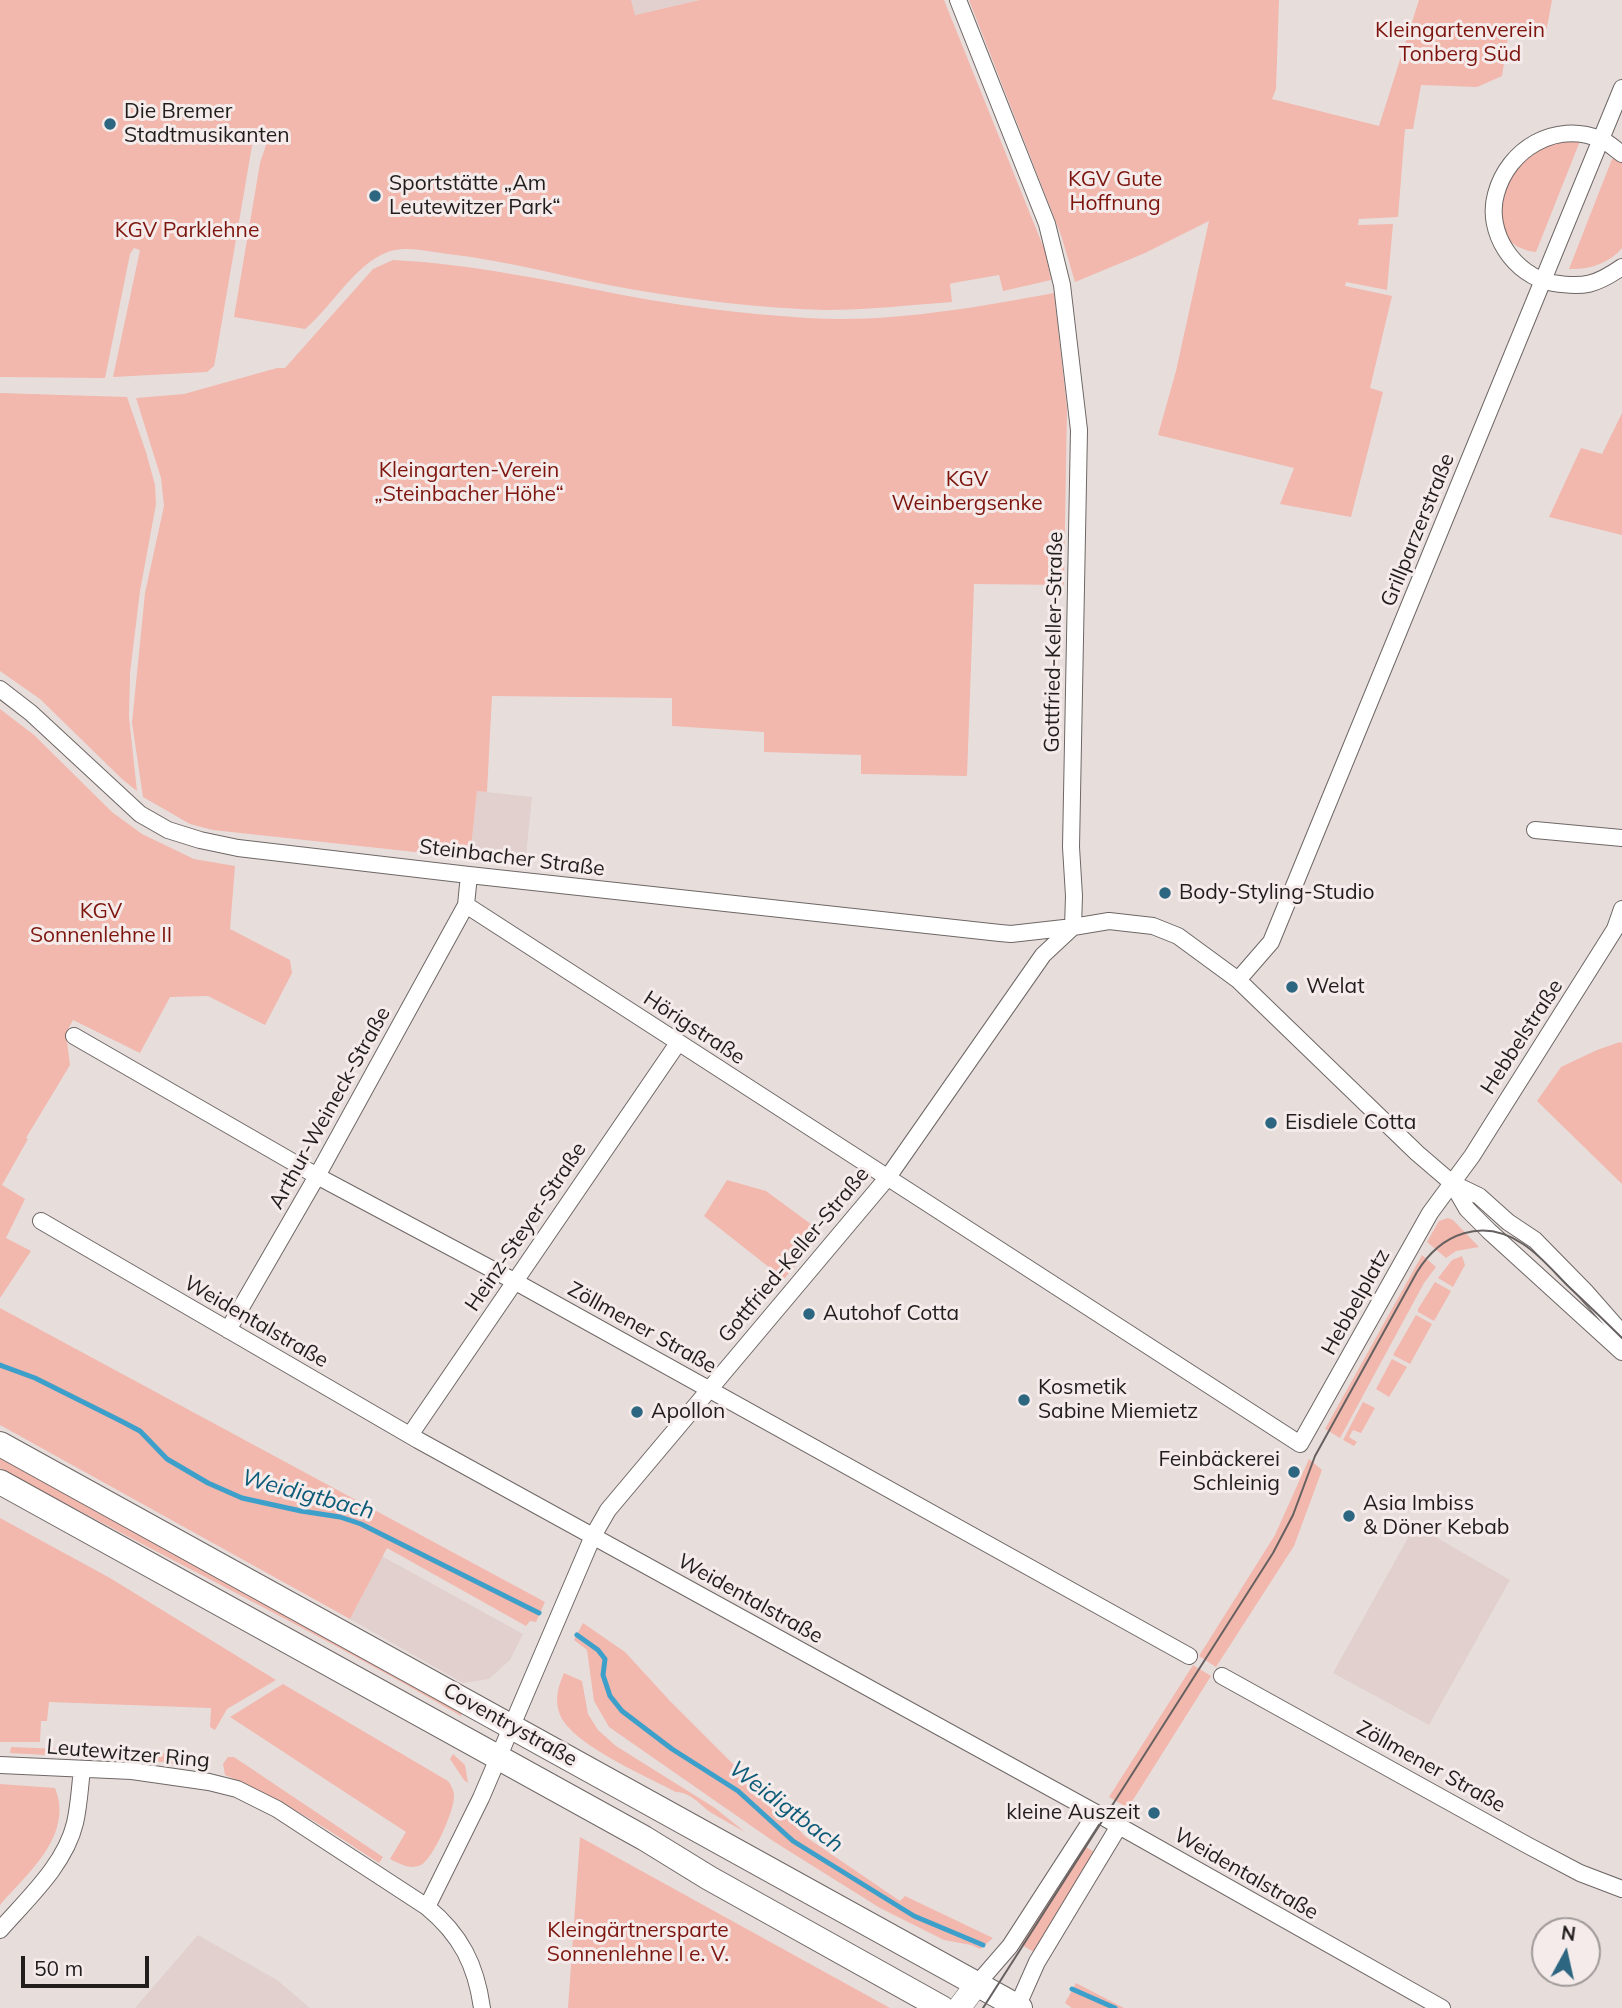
<!DOCTYPE html>
<meta charset="utf-8">
<style>
body{margin:0}
#map{position:relative;width:1622px;height:2008px;overflow:hidden;background:#e7dedc;font-family:Mulish,sans-serif}
canvas{display:block}
.north{position:absolute;left:1531px;top:1917px;width:70px;height:70px;box-sizing:border-box;background:#f4ebea;border:2px solid #9f9998;border-radius:50%;rotate:8deg;font-size:19px;font-weight:700;line-height:28px;text-align:center;color:#201d1c}
.north::after{content:'';display:block;margin:auto;width:24px;height:32px;background:#2d6680;clip-path:polygon(50% 0,100% 100%,50% 72%,0 100%)}
.scale{position:absolute;left:21px;top:1956px;width:128px;height:32px;box-sizing:border-box;border:4px solid #201d1c;border-top:0;padding-left:9px;font-size:21px;line-height:24px;white-space:nowrap;color:#201d1c;-webkit-text-stroke:5px #f4ebea;paint-order:stroke}
</style>
<div id="map">
<canvas width="1622" height="2008"></canvas>
<div class="north">N</div>
<div class="scale">50 m</div>
</div>
<script>
const ctx = document.querySelector('canvas').getContext('2d');
ctx.lineJoin = 'round';
function fill(path, color) { ctx.fillStyle = color; ctx.fill(path, 'evenodd'); }
function trace(path, color, width, dash) { ctx.strokeStyle = color; ctx.lineWidth = width; ctx.lineCap = dash ? 'butt' : 'round'; ctx.setLineDash(dash || []); ctx.stroke(path); }
function drawText(font, color, halo, rows, align = 'center') {
  ctx.font = font + ' Mulish,sans-serif'; ctx.lineWidth = 6; ctx.setLineDash([]); ctx.textBaseline = 'middle'; ctx.strokeStyle = halo; ctx.fillStyle = color; for (const [text, x, y, turn = 0] of rows) {
    ctx.save(); ctx.translate(x, y); ctx.rotate((+turn || 0) * Math.PI / 180); ctx.textAlign = isNaN(turn) ? turn : align; if (halo) ctx.strokeText(text, 0, 0); ctx.fillText(text, 0, 0); ctx.restore();
  }
}
fill(new Path2D(`
 M 631,0 L 700,0 L 634,15 Z
 M 477,791 L 532,797 L 526,856 L 471,850 Z
 M 1415,1525 L 1510,1580 L 1429,1725 L 1333,1673 Z
 M 382,1556 L 523,1634 L 510,1660 L 489,1679 L 463,1683 L 350,1619 Z
 M 198,1935 L 277,1980 L 310,2008 L 135,2008 Z`), '#e1d0cd');
fill(new Path2D(`
 M 0,0 L 631,0 L 635,15 L 700,0 L 944,0 L 1045,251 L 1051,280 L 1003,291 L 999,275 L 953,283 L 950,284 L 952,302 C 910,305 868,310 825,310 C 760,308 694,300 630,289 C 569,278 510,261 448,254 C 431,252 412,247 395,250 C 359,257 333,306 305,329 L 234,317 L 260,163 L 266,145 L 253,140 L 216,356 L 214,366 L 207,372 L 113,377 L 140,250 L 134,248 L 130,254 L 105,378 L 0,377 Z
 M 969,0 L 1279,0 L 1276,89 L 1272,99 L 1379,126 L 1419,0 L 1552,0 L 1545,38 L 1509,31 L 1502,76 L 1477,87 L 1421,85 L 1413,129 L 1405,129 L 1398,217 L 1359,219 L 1358,225 L 1393,224 L 1387,290 L 1346,282 L 1345,286 L 1392,296 L 1370,388 L 1383,392 L 1351,517 L 1280,504 L 1294,468 L 1158,435 L 1176,371 L 1209,221 L 1145,253 L 1075,282 L 1061,235 Z
 M 1569,139 L 1580,141 L 1536,252 C 1482,246 1498,181 1528,155 C 1540,145 1554,142 1569,139 Z
 M 1616,157 L 1622,163 L 1622,248 C 1610,263 1589,270 1569,269 L 1612,159 Z
 M 393,260 C 473,264 550,281 628,296 C 687,307 747,314 807,318 C 889,323 973,308 1054,293 L 1067,408 L 1064,585 L 974,584 L 967,776 L 861,774 L 861,755 L 764,752 L 764,732 L 672,726 L 672,698 L 492,696 L 487,792 L 477,791 L 470,858 L 213,830 L 190,824 L 143,797 L 132,723 L 145,593 L 164,506 L 161,478 L 136,398 L 184,394 L 277,368 L 285,368 L 373,269 Z
 M 0,393 L 127,397 L 146,452 L 155,485 L 156,504 L 140,591 L 130,673 L 129,717 L 137,791 L 122,779 L 40,699 L 0,671 Z
 M 1622,413 L 1622,535 L 1549,517 L 1581,448 L 1602,454 Z
 M 0,709 L 34,735 L 112,812 L 142,834 L 194,859 L 235,866 L 230,929 L 290,960 L 292,973 L 265,1025 L 208,996 L 170,997 L 140,1053 L 73,1020 L 66,1033 L 70,1065 L 26,1138 L 28,1139 L 2,1185 L 25,1199 L 6,1238 L 31,1251 L 0,1298 Z
 M 1620,1042 L 1622,1043 L 1622,1184 L 1537,1101 L 1561,1067 L 1597,1050 Z
 M 727,1180 L 766,1191 L 823,1233 L 784,1279 L 704,1216 Z
 M 1448,1218 L 1453,1220 L 1479,1247 L 1456,1251 L 1446,1258 L 1427,1242 L 1439,1221 Z
 M 1422,1255 L 1436,1267 L 1424,1283 L 1340,1438 L 1325,1429 Z
 M 1462,1256 L 1465,1265 L 1453,1287 L 1438,1278 L 1452,1260 Z
 M 1435,1282 L 1451,1291 L 1434,1321 L 1418,1312 L 1418,1309 Z
 M 0,1308 L 545,1602 L 536,1622 L 530,1621 L 526,1626 L 387,1548 L 350,1619 L 0,1425 Z
 M 1416,1315 L 1432,1324 L 1410,1364 L 1393,1355 Z
 M 1392,1359 L 1407,1367 L 1389,1397 L 1376,1389 Z
 M 1363,1402 L 1375,1408 L 1361,1433 L 1353,1430 L 1349,1437 L 1357,1442 L 1354,1446 L 1343,1440 Z
 M 0,1454 L 464,1709 L 461,1716 C 310,1628 153,1552 0,1468 Z
 M 1309,1459 L 1322,1470 L 1294,1546 L 1216,1667 L 1199,1656 L 1275,1535 Z
 M 0,1518 L 110,1578 L 276,1680 L 227,1709 L 215,1730 L 210,1727 L 211,1708 L 49,1702 L 47,1721 L 41,1721 L 40,1742 L 0,1742 Z
 M 583,1623 L 625,1652 L 670,1701 L 806,1837 L 900,1901 L 905,1896 L 993,1938 L 980,1949 L 971,1945 L 944,1940 L 880,1908 L 773,1841 L 609,1727 L 594,1701 L 587,1650 L 574,1640 Z
 M 1193,1665 L 1211,1676 L 1128,1808 L 1109,1797 Z
 M 564,1673 L 582,1681 L 588,1714 L 598,1730 L 616,1746 L 715,1808 L 745,1832 C 733,1825 721,1819 710,1812 C 699,1804 692,1793 676,1792 C 646,1776 573,1745 560,1715 C 554,1700 558,1687 564,1673 Z
 M 283,1684 L 448,1781 C 451,1785 454,1790 454,1796 C 455,1809 433,1859 421,1865 C 410,1870 400,1864 390,1859 L 406,1832 L 230,1717 Z
 M 11,1747 L 183,1754 L 204,1758 L 199,1768 L 155,1761 L 10,1753 Z
 M 453,1754 L 465,1765 L 468,1783 L 464,1780 L 450,1759 Z
 M 228,1757 L 234,1757 L 383,1857 L 379,1863 C 327,1829 282,1799 225,1775 L 223,1764 Z
 M 0,1784 L 55,1788 C 74,1835 28,1873 0,1905 Z
 M 580,1837 L 890,2008 L 568,2008 Z
 M 1081,1844 L 1096,1853 L 1034,1952 L 1020,1944 Z
 M 1076,1983 L 1124,2008 L 1072,2008 L 1065,2003 Z`), '#f2b7ad');
trace(new Path2D(`
 M 0,1365 L 35,1378 L 121,1421 L 140,1431 L 167,1459 L 208,1483 L 242,1498 L 301,1511 L 340,1517 L 361,1524 L 539,1613
 M 577,1635 L 598,1650 L 605,1659 L 603,1675 L 610,1696 L 622,1711 L 672,1749 L 738,1791 L 793,1841 L 914,1916 L 983,1945
 M 1072,1989 L 1115,2008`), '#3da0ca', 5);
const street = new Path2D(`
 M 958,0 L 1047,224 L 1062,285 L 1079,430 L 1071,847 L 1074,896 L 1073,927
 M 1622,154 C 1615,149 1608,142 1600,139 C 1555,121 1508,149 1496,194 C 1485,232 1514,276 1553,283 C 1584,288 1596,285 1622,267
 M 0,689 L 31,713 L 140,814 L 168,830 L 200,840 L 238,848 L 469,875 L 1000,933 L 1011,934 L 1073,927 L 1109,921 L 1153,926 L 1178,936 L 1238,980 L 1417,1153 L 1452,1183 L 1479,1196 L 1508,1222 L 1535,1240 L 1585,1291 L 1622,1333
 M 1535,830 L 1622,838
 M 469,875 L 466,905 L 1300,1444 L 1430,1213 L 1472,1156 L 1615,929 L 1622,909
 M 1238,980 L 1271,942 L 1622,88
 M 74,1036 L 317,1176 L 514,1281 L 1189,1656
 M 1452,1183 L 1467,1209 L 1489,1231 L 1622,1352
 M 41,1221 L 418,1440 L 1096,1813 L 1442,2008
 M 228,1330 L 317,1176 L 466,905
 M 410,1435 L 678,1043
 M 1222,1676 L 1527,1845 L 1580,1873 L 1622,1889
 M 0,1765 L 132,1771 L 209,1782 L 237,1789 L 277,1809 L 427,1907 C 461,1935 476,1965 482,2008
 M 427,1907 L 481,1798 L 593,1536 L 608,1510 L 888,1177 L 1043,955 L 1073,927
 M 0,1930 C 27,1899 65,1865 75,1823 C 79,1806 80,1786 82,1769
 M 977,1984 L 1010,1946 L 1096,1813
 M 1017,2007 L 1037,1962 L 1119,1826`);
const secondary = new Path2D(`
 M 959,2008 L 977,1984`);
const primary = new Path2D(`
 M 0,1444 L 1020,2008
 M 0,1482 L 644,1838 L 709,1878 L 942,2008`);
trace(street, '#6e6765', 18);
trace(secondary, '#6e6765', 24);
trace(primary, '#6e6765', 26);
trace(street, '#fff', 16);
trace(secondary, '#fff', 23);
trace(primary, '#fff', 24);
trace(new Path2D(`
 M 983,2008 L 1273,1553 L 1293,1515 L 1315,1456 L 1417,1272 C 1441,1233 1483,1217 1523,1244 C 1540,1255 1553,1271 1567,1285 C 1586,1303 1604,1320 1622,1338`), '#666160', 2);
for (const [x, y, r, color] of [
 [110,124,7,"#2d6680"],
 [375,196,7,"#2d6680"],
 [1165,893,7,"#2d6680"],
 [1292,987,7,"#2d6680"],
 [1271,1123,7,"#2d6680"],
 [809,1314,7,"#2d6680"],
 [1024,1400,7,"#2d6680"],
 [637,1412,7,"#2d6680"],
 [1294,1472,7,"#2d6680"],
 [1349,1516,7,"#2d6680"],
 [1154,1813,7,"#2d6680"]
]) { const dot = new Path2D(); dot.arc(x, y, r, 0, 2 * Math.PI); ctx.fillStyle = color; ctx.fill(dot); trace(dot, '#f4ebea', 2.5); }
drawText('21px', '#7d150e', '#f4ebea', [
 ["Kleingartenverein",1460,31],
 ["Tonberg Süd",1460,55],
 ["KGV Gute",1115,180],
 ["Hoffnung",1115,204],
 ["KGV Parklehne",187,231],
 ["Kleingarten-Verein",469,471],
 ["„Steinbacher Höhe“",469,495],
 ["KGV",967,480],
 ["Weinbergsenke",967,504],
 ["KGV",101,912],
 ["Sonnenlehne II",101,936],
 ["Kleingärtnersparte",638,1931],
 ["Sonnenlehne I e. V.",638,1955]
]);
drawText('21px', '#201d1c', '#f4ebea', [
 ["Die Bremer",124,112],
 ["Stadtmusikanten",124,136],
 ["Sportstätte „Am",389,184],
 ["Leutewitzer Park“",389,208],
 ["Body-Styling-Studio",1179,893],
 ["Welat",1306,987],
 ["Eisdiele Cotta",1285,1123],
 ["Autohof Cotta",823,1314],
 ["Kosmetik",1038,1388],
 ["Sabine Miemietz",1038,1412],
 ["Apollon",651,1412],
 ["Feinbäckerei",1280,1460,"right"],
 ["Schleinig",1280,1484,"right"],
 ["Asia Imbiss",1363,1504],
 ["& Döner Kebab",1363,1528],
 ["kleine Auszeit",1140,1813,"right"]
], 'left');
drawText('21px', '#201d1c', '#f4ebea', [
 ["Grillparzerstraße",1418,530,-68],
 ["Gottfried-Keller-Straße",1054,642,-89],
 ["Steinbacher Straße",512,858,7],
 ["Hörigstraße",694,1028,33],
 ["Hebbelstraße",1522,1037,-57],
 ["Arthur-Weineck-Straße",330,1108,-61],
 ["Heinz-Steyer-Straße",526,1227,-56],
 ["Gottfried-Keller-Straße",794,1255,-50],
 ["Hebbelplatz",1356,1302,-61],
 ["Weidentalstraße",256,1322,30],
 ["Zöllmener Straße",642,1328,29],
 ["Weidentalstraße",750,1599,29],
 ["Coventrystraße",510,1725,29],
 ["Leutewitzer Ring",128,1754,5],
 ["Zöllmener Straße",1431,1767,29],
 ["Weidentalstraße",1246,1874,30]
]);
drawText('italic 23px', '#0c5b78', '#f4ebea', [
 ["Weidigtbach",308,1495,15],
 ["Weidigtbach",786,1807,37]
]);
</script>
